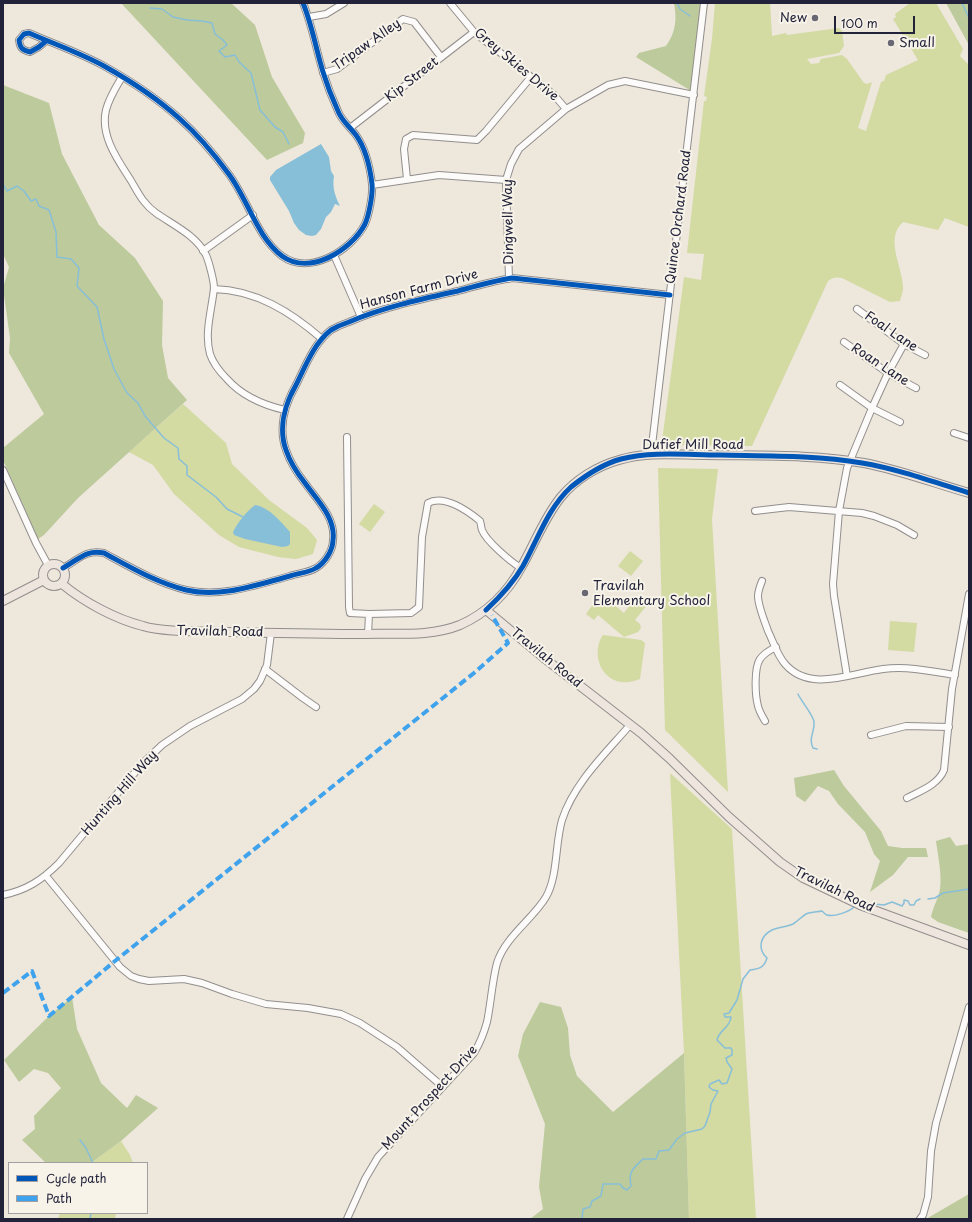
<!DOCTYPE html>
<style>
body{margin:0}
#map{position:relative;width:972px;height:1222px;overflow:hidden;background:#ede7dc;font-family:"Playpen Sans",sans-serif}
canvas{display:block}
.frame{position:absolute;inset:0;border:4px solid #22223b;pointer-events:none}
.legend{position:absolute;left:8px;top:1162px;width:140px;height:52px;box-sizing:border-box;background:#f7f3e8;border:1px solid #a29fa3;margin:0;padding:5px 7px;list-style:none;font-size:12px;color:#22223b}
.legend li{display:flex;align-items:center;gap:8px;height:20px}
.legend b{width:20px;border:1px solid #a29fa3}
.scale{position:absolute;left:834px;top:16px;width:81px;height:18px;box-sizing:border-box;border:2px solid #22223b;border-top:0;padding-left:5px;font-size:12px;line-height:14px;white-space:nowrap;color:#22223b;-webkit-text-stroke:3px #f7f3e8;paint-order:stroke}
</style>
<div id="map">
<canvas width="972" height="1222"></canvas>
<div class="frame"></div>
<ul class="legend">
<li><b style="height:5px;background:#0057b8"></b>Cycle path</li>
<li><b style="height:5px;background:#3ea2ec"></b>Path</li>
</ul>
<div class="scale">100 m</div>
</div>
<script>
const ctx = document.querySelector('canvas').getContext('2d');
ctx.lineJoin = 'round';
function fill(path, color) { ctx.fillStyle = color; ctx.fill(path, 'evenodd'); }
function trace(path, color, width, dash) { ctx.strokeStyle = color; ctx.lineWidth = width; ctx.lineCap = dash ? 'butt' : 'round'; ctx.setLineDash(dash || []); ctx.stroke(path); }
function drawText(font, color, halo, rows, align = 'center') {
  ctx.font = font + ' "Playpen Sans",sans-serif'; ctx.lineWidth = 4; ctx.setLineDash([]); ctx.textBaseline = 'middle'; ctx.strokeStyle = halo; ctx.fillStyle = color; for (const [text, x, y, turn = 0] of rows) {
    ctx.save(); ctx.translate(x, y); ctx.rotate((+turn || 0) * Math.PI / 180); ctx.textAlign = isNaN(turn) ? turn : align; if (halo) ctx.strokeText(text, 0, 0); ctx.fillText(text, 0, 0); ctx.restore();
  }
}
fill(new Path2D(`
 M 715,3 L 770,3 L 772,36 L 786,33 L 787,35 L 839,28 L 842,31 L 844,46 L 839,53 L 807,59 L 811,64 L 819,63 L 821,59 L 842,55 L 847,59 L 864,83 L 867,84 L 872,82 L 858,128 L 866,131 L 881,82 L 884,81 L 886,75 L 918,60 L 893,19 L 896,17 L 895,14 L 910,3 L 936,3 L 963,49 L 960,56 L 969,65 L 969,227 L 945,218 L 938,230 L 903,222 C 884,239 903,267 903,288 C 903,292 901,297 900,301 L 890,302 L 842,278 C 836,277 833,277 828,281 L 752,446 L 667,445 L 662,441 L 684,277 L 701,280 L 704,254 L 687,253 L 704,101 L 706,101 L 707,97 L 704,96 L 712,39 Z
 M 183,404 L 226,443 L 232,464 L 269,500 L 307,528 L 317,540 L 313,554 L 296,559 L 278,557 L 239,547 L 219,535 L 174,494 L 153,465 L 129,452 Z
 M 658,468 L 718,469 L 712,519 L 728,792 L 665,730 Z
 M 374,504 L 385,512 L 370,532 L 359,524 Z
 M 630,551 L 643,561 L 631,576 L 618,566 Z
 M 636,597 L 647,605 L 635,620 L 640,624 L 641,628 L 638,632 L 624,637 L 598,615 L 594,620 L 586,614 L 596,600 L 603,606 L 608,600 L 624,613 Z
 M 890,621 L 917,623 L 914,652 L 888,650 Z
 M 603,635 L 641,640 L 645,643 L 640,679 C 634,681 628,683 621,682 C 600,679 591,652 603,635 Z
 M 670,773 L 732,829 L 756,1219 L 689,1219 L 684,1053 Z
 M 121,1141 L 130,1155 L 133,1163 L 91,1163 Z
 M 60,1213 L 116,1213 L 115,1219 L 58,1219 Z`), '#d3daa2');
fill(new Path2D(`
 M 121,3 L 231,3 L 255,25 L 272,77 L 305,133 L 303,143 L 267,160 Z
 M 674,3 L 704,3 L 694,97 L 688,89 L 636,57 L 639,53 L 666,46 C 676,32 677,19 674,3 Z
 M 946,3 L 969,3 L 969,45 Z
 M 3,85 L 49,103 L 62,154 L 99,225 L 135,258 L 163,301 L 162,345 L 168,378 L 187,400 L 78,498 L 44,535 L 38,539 L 3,460 L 3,448 L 44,414 L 9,353 L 10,338 L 3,288 L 9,267 L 3,254 Z
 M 834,770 L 844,786 L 881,831 L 888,846 L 902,848 L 926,848 L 928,857 L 908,857 L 893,875 L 870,892 L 880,861 L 874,854 L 865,832 L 838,804 L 829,791 L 818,786 L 805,802 L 796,796 L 794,778 Z
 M 950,837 L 956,846 L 969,844 L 969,933 L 938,922 L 931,917 C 933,907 939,897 940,889 C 942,874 938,856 936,841 Z
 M 72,997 L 77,1029 L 101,1083 L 127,1108 L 136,1095 L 158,1108 L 121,1141 L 91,1163 L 46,1163 L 22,1140 L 35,1129 L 34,1116 L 61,1088 L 48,1073 L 34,1069 L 19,1082 L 4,1060 L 49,1016 Z
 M 540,1002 L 561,1007 L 568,1028 L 570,1055 L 577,1076 L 613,1112 L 684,1053 L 689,1219 L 530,1219 L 543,1209 L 539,1187 L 545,1124 L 518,1056 L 523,1034 Z
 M 969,1194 L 969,1219 L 926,1219 Z`), '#bdca9b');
fill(new Path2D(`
 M 321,144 L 329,157 L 331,171 L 334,176 C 332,187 335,196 340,206 L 335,204 L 331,212 L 326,217 L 321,229 L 316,235 L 312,236 L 306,235 L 299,230 L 294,223 L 289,211 L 270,180 L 270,177 L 276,170 Z
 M 255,505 C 269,507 281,522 290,532 L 290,544 L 288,546 L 282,547 L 245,539 L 234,535 L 233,532 C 238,522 246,512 255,505 Z`), '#88bfd8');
trace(new Path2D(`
 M 677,3 L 680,9 L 690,16
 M 962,3 L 969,18
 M 150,8 L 162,9 L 173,17 L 187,20 L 202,21 L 212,23 L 215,34 L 223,40 L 227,45 L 219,51 L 225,57 L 235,55 L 239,62 L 251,73 L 260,110 L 275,127 L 283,132 L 289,144
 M 3,184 L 7,191 L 17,186 L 24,191 L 31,201 L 36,199 L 39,206 L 49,210 L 56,232 L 57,257 L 71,259 L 79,268 L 77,286 L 97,307 L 104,339 L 114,369 L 127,393 L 138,403 L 145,416 L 164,438 L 178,448 L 179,459 L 187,466 L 187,475 L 216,497 L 227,509 L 243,517
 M 798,694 C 801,701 814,716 814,722 C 815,733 808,737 813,748 L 817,749
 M 928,899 L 935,898 L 943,893 L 969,889
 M 865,903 L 884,905 L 892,902 L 902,906 L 904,903 L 904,900 L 908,901 L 910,905 L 914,905 L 916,901 L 920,899
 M 80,1140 L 86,1148 L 93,1163
 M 90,1219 L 91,1213
 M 582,1219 L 583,1209 L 590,1207 L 592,1201 L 601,1196 L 603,1184 L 620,1184 L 623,1188 L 627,1190 L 631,1186 C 628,1171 633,1169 643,1159 L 656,1159 L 659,1151 L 669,1150 L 677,1139 L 685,1133 L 702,1129 L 705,1126 L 710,1112 L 711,1104 L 718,1091 L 713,1090 L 709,1087 L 710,1084 L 719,1080 L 722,1084 L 727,1083 L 732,1069 L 727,1062 L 726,1058 L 732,1055 L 732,1050 L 731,1048 L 725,1048 L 717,1040 C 719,1030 730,1028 731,1017 L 725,1017 L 724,1014 L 729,1013 L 737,1000 L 743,979 L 750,970 C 759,969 764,968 767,958 C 757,949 760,936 772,930 C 779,927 787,927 793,924 C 798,921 801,917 806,914 C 811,912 817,912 822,911 C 822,911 826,915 827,915 C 834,917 849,912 854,907`), '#88bfd8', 1.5);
const minor = new Path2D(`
 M 450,3 L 474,32 L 554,95 L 566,109
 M 309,17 L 326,14 L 344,3
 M 46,41 L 39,47 L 30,52 C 22,50 20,48 19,40 L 24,34 L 29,33 C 54,44 80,53 104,66 C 129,80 159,100 180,119 C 198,135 214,154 228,173 C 248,199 256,236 282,256 C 309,276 351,251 365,224 C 369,215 373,194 372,184 C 370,167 366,149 356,135 C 350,127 341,120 338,111 C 332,98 327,85 323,72 C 316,49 312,25 303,3
 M 323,73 L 337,69 L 403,19 L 414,22 L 441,57
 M 122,77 C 116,87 109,98 106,110 C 100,135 117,159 130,179 C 138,192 143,204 156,213 C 173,225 196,235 206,255 C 209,262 214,281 214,288 C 212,309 204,333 210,354 C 213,363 221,373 227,379 C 242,396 263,405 285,410
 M 350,128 L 474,32
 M 407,179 L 404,149 L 406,139 L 413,135 L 477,140 L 486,131 L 531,77
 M 372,185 L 439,175 L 506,180
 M 203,251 L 253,215
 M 334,255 L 361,317
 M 509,279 L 506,180 L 511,164 L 519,149 L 566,109 L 608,85 L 625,81 L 694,95
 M 214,289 C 256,290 291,312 322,339
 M 857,309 L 904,344 L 925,355
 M 844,342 L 888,373 L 916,388
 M 840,385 L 872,408 L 900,422
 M 954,433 L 969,438
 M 347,437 L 349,607 L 350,613 L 369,614 L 368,634
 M 651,454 L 704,3
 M 3,470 L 36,543 L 48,565
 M 755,511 L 789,507 L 862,513 L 874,516 L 897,525 L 914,535
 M 63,568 C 78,560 86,549 104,553 C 130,567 157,583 186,590 C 221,598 256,585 290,576 C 298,573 308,573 316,568 C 325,563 333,550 333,540 C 336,518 317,500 305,483 C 297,473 290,462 286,450 C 278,428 285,404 296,385 C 305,367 314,343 331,330 C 336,327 343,324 349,322 C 384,307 422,299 458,291 C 476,286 493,281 512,278 L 670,295
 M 762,581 C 760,586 758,591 758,596 C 758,606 765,622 768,631 C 773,641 777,655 785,664 C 810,693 851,673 883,669 C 908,666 931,671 955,675
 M 369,614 L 411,613 L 419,607 L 422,537 L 428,503 C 444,494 468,511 480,521 C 481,524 481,527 482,530 C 486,541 511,562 521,568
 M 265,669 L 303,698 L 316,707
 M 847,676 L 834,596 L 833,584 L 839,511 L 847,468 L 872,408 L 888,373 L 904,344
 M 765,721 C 762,716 759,711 758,706 C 755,695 754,668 760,659 C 764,653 770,650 776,647
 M 871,735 L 906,726 L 949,727
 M 907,798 C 920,791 938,785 944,770 L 952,689 L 969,594
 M 46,876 L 120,967 L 131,976 L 139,979 L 149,981 L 184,979 L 202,983 L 232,994 L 266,1004 L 308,1008 L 341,1014 L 360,1023 L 397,1047 L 443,1087
 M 3,895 C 27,890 42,880 59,863 L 142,764 L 162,745 L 190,726 L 242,699 L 254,689 L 260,681 L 267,665 L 271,633
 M 347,1219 L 365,1179 L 378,1157 L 474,1053 C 480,1043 484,1033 487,1022 C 491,1003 492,982 497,963 C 505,937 533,919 546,897 C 558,876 555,844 562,820 C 574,783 605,754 630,725
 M 920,1219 L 923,1215 L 928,1197 L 931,1151 L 936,1123 L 969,1007`);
const major = new Path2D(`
 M43 575a11 11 0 1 1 22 0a11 11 0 1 1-22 0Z
 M 62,584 C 84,602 115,619 143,626 C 155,630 168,630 180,631 C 241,632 303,634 364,634 C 396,633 430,637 460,625 C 487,613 508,592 522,566 C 535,543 544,518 561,497 C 575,480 597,466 619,460 C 647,451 678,455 706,455 C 757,456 814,454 864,463 C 900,470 934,483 969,493
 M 3,601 L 44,580
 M 486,610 L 544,658 L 641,733 L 669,758 L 729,817 L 780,862 L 803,878 L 860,905 L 969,945`);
trace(minor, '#928e8d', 8);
trace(major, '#928e8d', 10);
trace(minor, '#fcfbfa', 6);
trace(major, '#ede5de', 8);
trace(new Path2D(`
 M 3,993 L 32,971 L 49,1016 L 115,961 L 474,673 L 508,643 L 492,615`), '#3ea2ec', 4, [8, 4]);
trace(new Path2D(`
 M 46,41 L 39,47 L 30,52 C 22,50 20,48 19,40 L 24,34 L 29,33 C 54,44 80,53 104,66 C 129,80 159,100 180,119 C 198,135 214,154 228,173 C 248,199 256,236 282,256 C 309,276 351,251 365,224 C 369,215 373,194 372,184 C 370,167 366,149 356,135 C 350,127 341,120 338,111 C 332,98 327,85 323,72 C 316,49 312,25 303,3
 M 63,568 C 78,560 86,549 104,553 C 130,567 157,583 186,590 C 221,598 256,585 290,576 C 298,573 308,573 316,568 C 325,563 333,550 333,540 C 336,518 317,500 305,483 C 297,473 290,462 286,450 C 278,428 285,404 296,385 C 305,367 314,343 331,330 C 336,327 343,324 349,322 C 384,307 422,299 458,291 C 476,286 493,281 512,278 L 670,295
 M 486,610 C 500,597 513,583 523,566 C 538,539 548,508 571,487 C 586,475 603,464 621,459 C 653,451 687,455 720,455 C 767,456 815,455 862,463 C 898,469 934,482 969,493`), '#0057b8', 5);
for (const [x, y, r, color] of [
 [815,18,4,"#696773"],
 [891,43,4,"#696773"],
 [585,593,4,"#696773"]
]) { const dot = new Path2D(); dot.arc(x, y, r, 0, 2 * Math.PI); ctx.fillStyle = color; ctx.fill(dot); trace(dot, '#f7f3e8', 1.5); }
drawText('13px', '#22223b', '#f7f3e8', [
 ["New",807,18,"right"],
 ["Small",899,43],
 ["Travilah",593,586],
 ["Elementary School",593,601]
], 'left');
drawText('13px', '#22223b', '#f7f3e8', [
 ["Tripaw Alley",367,45,-35],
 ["Grey Skies Drive",516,65,40],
 ["Kip Street",412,80,-38],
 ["Quince Orchard Road",679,217,-83],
 ["Dingwell Way",509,222,-91],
 ["Hanson Farm Drive",419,290,-15],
 ["Foal Lane",891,332,34],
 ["Roan Lane",880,365,33],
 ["Dufief Mill Road",693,445],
 ["Travilah Road",220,632,1],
 ["Travilah Road",546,658,39],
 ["Hunting Hill Way",120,793,-49],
 ["Travilah Road",834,890,26],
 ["Mount Prospect Drive",430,1098,-48]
]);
</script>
